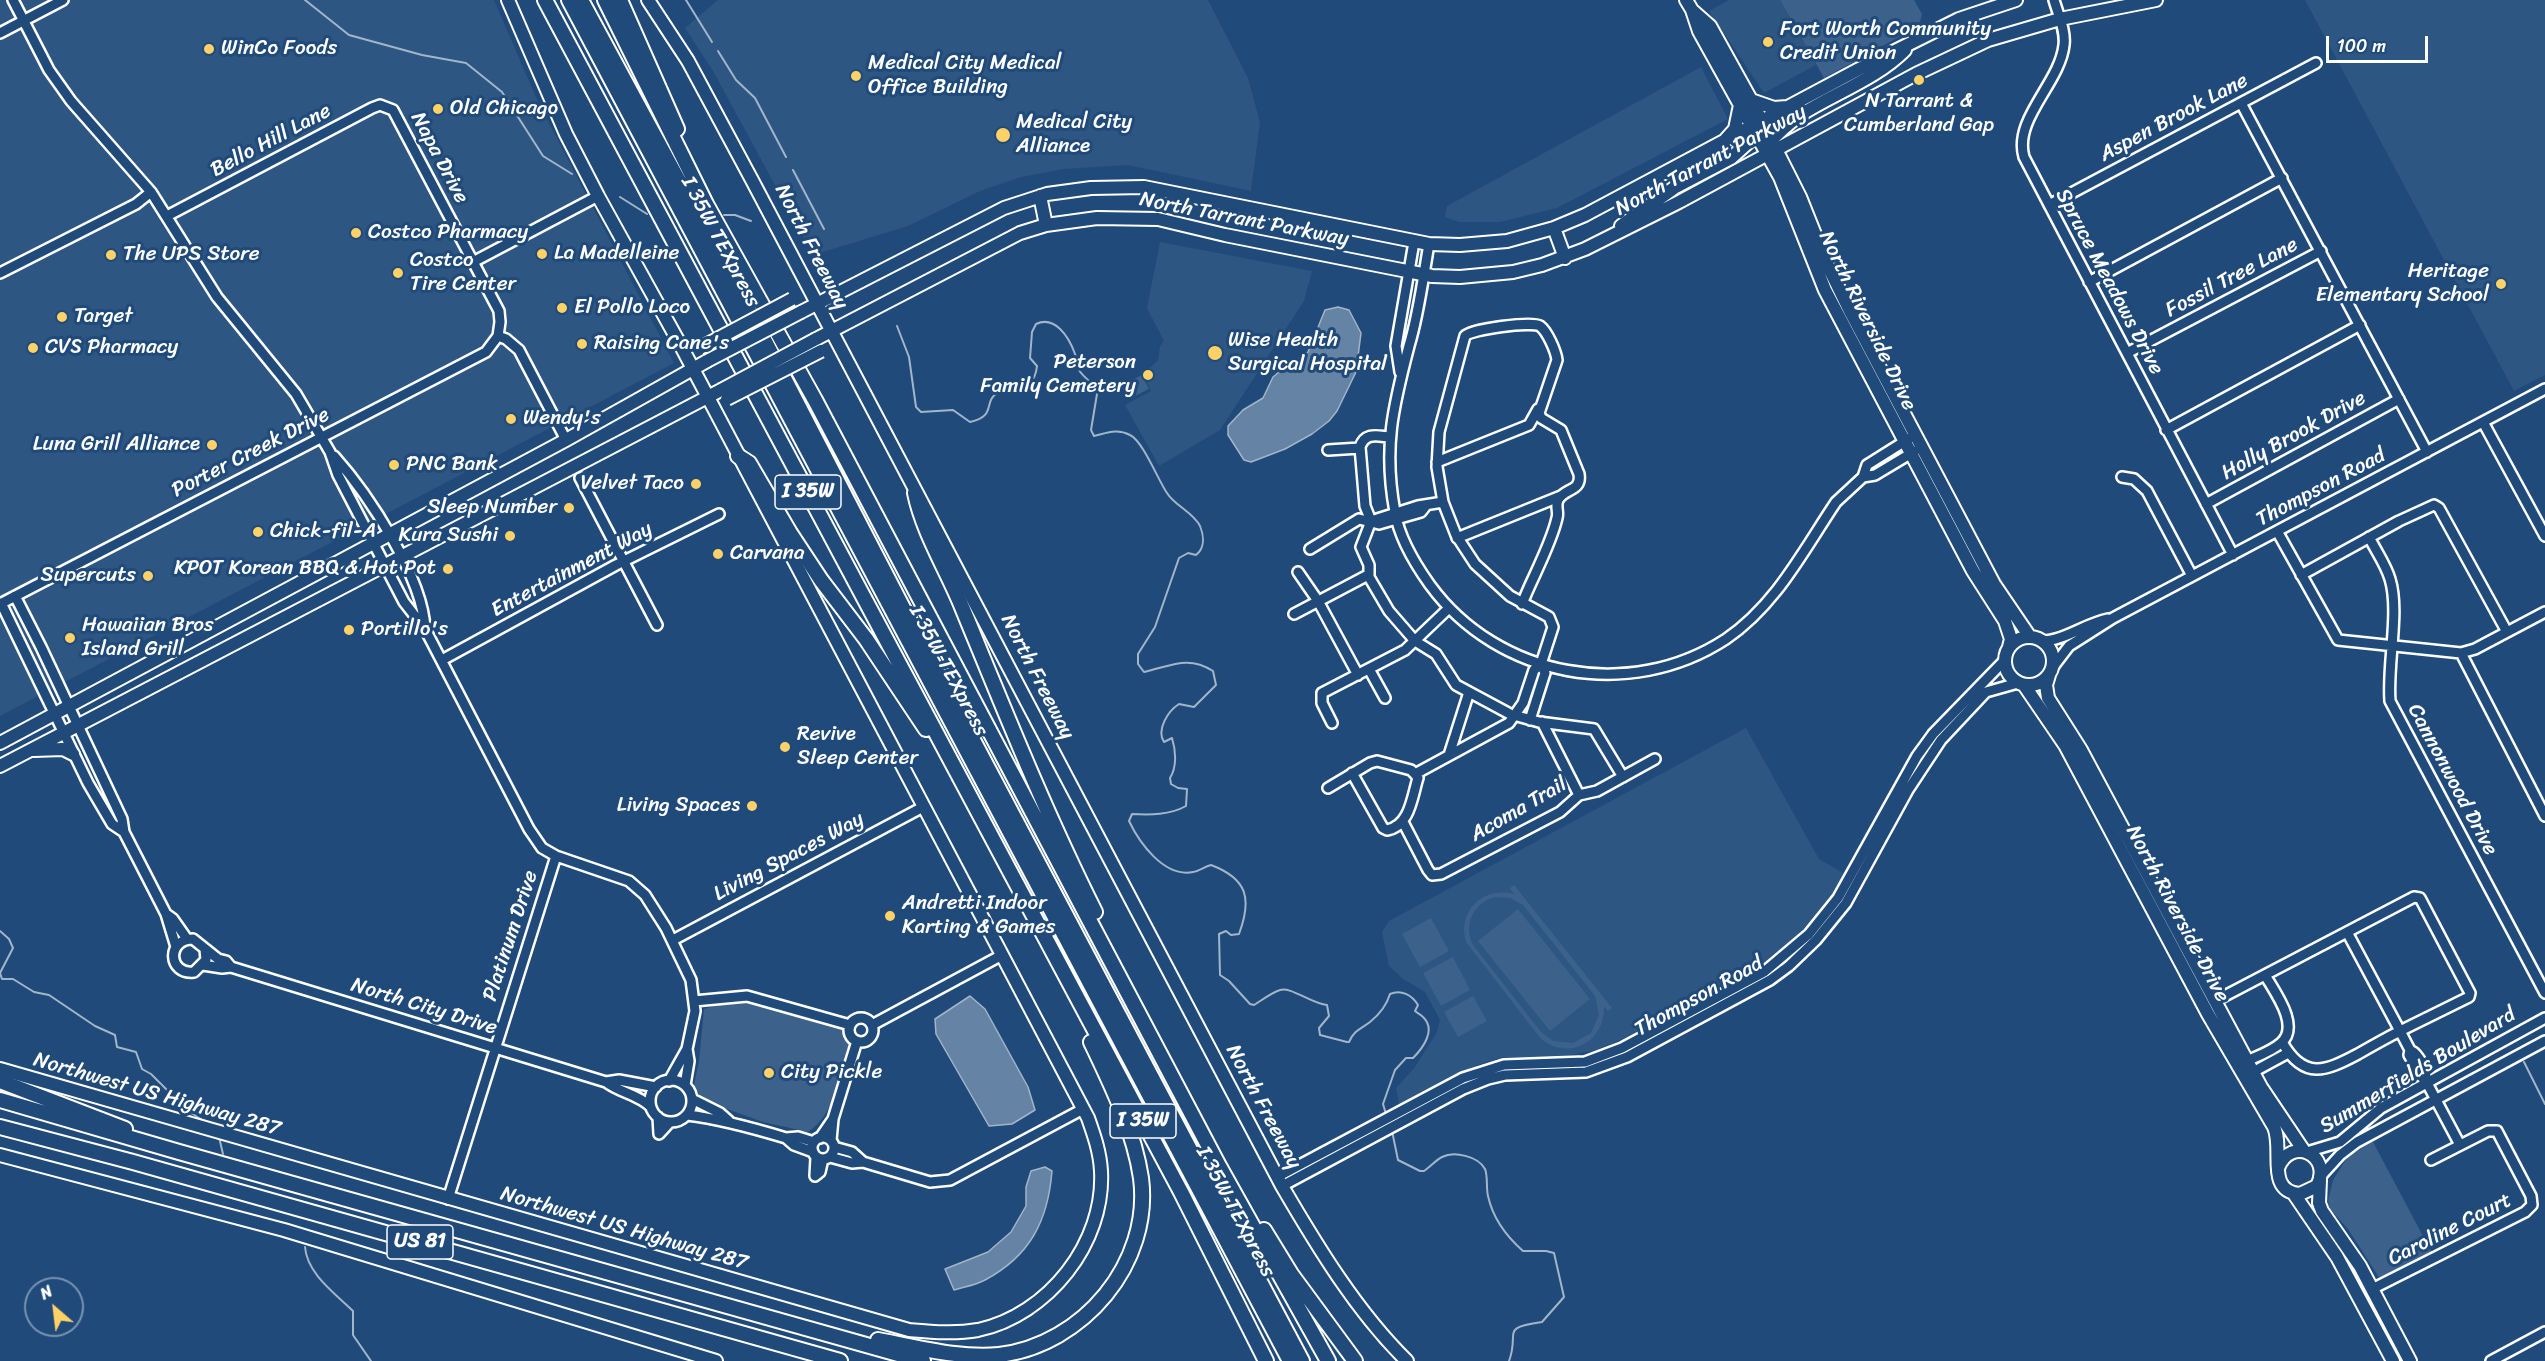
<!DOCTYPE html>
<style>
body{margin:0}
#map{position:relative;width:2545px;height:1361px;overflow:hidden;background:#1f4a7a;font-family:Sriracha,sans-serif}
canvas{display:block}
.north{position:absolute;left:24px;top:1277px;width:60px;height:60px;box-sizing:border-box;background:#1f4a7a;border:2px solid #7992af;border-radius:50%;rotate:332deg;font-size:16px;font-weight:700;line-height:24px;text-align:center;color:#fff}
.north::after{content:'';display:block;margin:auto;width:21px;height:27px;background:#ffd166;clip-path:polygon(50% 0,100% 100%,50% 72%,0 100%)}
.scale{position:absolute;left:2326px;top:36px;width:102px;height:27px;box-sizing:border-box;border:3px solid #fff;border-top:0;padding-left:8px;font-size:18px;line-height:21px;white-space:nowrap;color:#fff;-webkit-text-stroke:4px #1f4a7a;paint-order:stroke}
</style>
<div id="map">
<canvas width="2545" height="1361"></canvas>
<div class="north">N</div>
<div class="scale">100 m</div>
</div>
<script>
const ctx = document.querySelector('canvas').getContext('2d');
ctx.lineJoin = 'round';
function fill(path, color) { ctx.fillStyle = color; ctx.fill(path, 'evenodd'); }
function trace(path, color, width, dash) { ctx.strokeStyle = color; ctx.lineWidth = width; ctx.lineCap = dash ? 'butt' : 'round'; ctx.setLineDash(dash || []); ctx.stroke(path); }
function drawText(font, color, halo, rows, align = 'center') {
  ctx.font = font + ' Sriracha,sans-serif'; ctx.lineWidth = 6; ctx.setLineDash([]); ctx.textBaseline = 'middle'; ctx.strokeStyle = halo; ctx.fillStyle = color; for (const [text, x, y, turn = 0] of rows) {
    ctx.save(); ctx.translate(x, y); ctx.rotate((+turn || 0) * Math.PI / 180); ctx.textAlign = isNaN(turn) ? turn : align; if (halo) ctx.strokeText(text, 0, 0); ctx.fillText(text, 0, 0); ctx.restore();
  }
}
fill(new Path2D(`
 M 0,0 L 494,0 L 538,102 L 674,363 L 0,716 Z
 M 718,0 L 1208,0 L 1248,78 L 1260,122 L 1251,191 L 1128,165 L 1064,169 L 1021,177 L 980,191 L 908,226 L 813,255 L 713,71 L 685,28 Z
 M 1729,0 L 1780,0 L 1816,65 L 1764,93 L 1709,11 Z
 M 2305,0 L 2545,0 L 2545,375 L 2514,391 Z
 M 1701,67 L 1728,119 L 1557,208 L 1500,222 L 1459,222 L 1445,217 L 1447,206 Z
 M 1160,242 L 1312,271 L 1304,301 L 1220,430 L 1159,466 L 1125,405 L 1151,391 L 1143,374 L 1158,360 L 1160,346 L 1164,341 L 1147,308 Z
 M 1746,728 L 1819,859 L 1843,873 L 1833,893 L 1800,933 L 1767,961 L 1625,1038 L 1596,1050 L 1560,1057 L 1502,1057 L 1477,1065 L 1399,1104 L 1396,1088 L 1415,1067 L 1437,1032 L 1440,1020 L 1425,992 L 1403,979 L 1389,966 L 1382,932 L 1389,921 Z`), '#2e5683');
fill(new Path2D(`
 M 1780,0 L 1914,0 L 1922,14 L 1919,26 L 1824,78 Z
 M 1142,375 L 1149,389 L 1135,396 L 1128,382 Z
 M 1514,885 L 1612,1008 L 1608,1011 L 1604,1007 C 1605,1042 1569,1061 1541,1039 L 1466,942 C 1457,911 1483,886 1514,894 L 1510,888 ZM 1495,897 L 1510,898 L 1523,905 L 1595,996 L 1599,1015 L 1591,1033 L 1573,1043 L 1553,1041 L 1541,1032 L 1473,945 C 1463,925 1473,903 1495,897 Z
 M 1518,909 L 1590,999 L 1550,1031 L 1478,941 Z
 M 1431,918 L 1449,951 L 1420,967 L 1402,934 Z
 M 1453,957 L 1470,990 L 1441,1006 L 1423,973 Z
 M 1473,996 L 1487,1021 L 1458,1037 L 1444,1012 Z
 M 732,1001 C 755,1003 824,1016 842,1030 C 848,1035 849,1040 850,1047 C 841,1076 834,1115 808,1132 L 763,1122 L 716,1105 L 701,1097 L 694,1085 L 699,1061 L 704,1009 Z
 M 2372,1140 L 2433,1255 L 2382,1282 L 2348,1229 L 2330,1209 L 2328,1201 L 2333,1180 L 2345,1161 L 2356,1148 Z`), '#3c618b');
const water = new Path2D(`
 M 1338,307 L 1349,310 L 1361,333 L 1356,372 L 1337,411 L 1329,421 L 1312,434 L 1285,449 L 1251,462 L 1244,460 L 1228,435 L 1228,426 L 1243,410 L 1263,398 L 1273,377 L 1279,372 L 1308,352 L 1325,310 Z
 M 970,996 L 985,1009 L 1028,1087 L 1035,1110 L 1012,1124 L 989,1126 L 936,1034 L 935,1019 Z
 M 1045,1167 L 1052,1171 C 1048,1221 1030,1256 985,1280 C 976,1285 964,1287 954,1290 L 945,1269 L 988,1252 L 1011,1232 L 1026,1206 L 1026,1187 L 1031,1171 Z`);
fill(water, '#6583a4');
trace(water, '#a3b5c8', 1.5);
trace(new Path2D(`
 M 305,0 L 349,35 L 422,55 L 466,63 L 502,92 L 543,156 L 572,174
 M 686,0 L 712,42
 M 718,51 L 736,80 L 755,98 L 786,157
 M 793,170 L 824,229
 M 620,197 L 647,214
 M 724,215 L 735,215 L 751,221
 M 897,326 L 909,357 L 916,407 L 921,412 L 953,410 L 970,422 C 997,416 983,402 997,393 C 1013,381 1034,395 1037,366 L 1030,358 L 1032,332 L 1036,324 C 1055,315 1069,337 1075,354 C 1077,358 1076,364 1078,368 C 1081,376 1092,383 1098,388 L 1091,430 L 1094,436 C 1107,433 1117,428 1130,435 C 1143,441 1158,480 1167,493 C 1175,506 1193,512 1200,526 C 1204,536 1205,548 1196,555 L 1188,553 L 1179,558 L 1155,627 L 1138,654 L 1138,664 L 1144,672 C 1171,666 1188,655 1213,671 L 1216,685 L 1194,707 L 1179,704 C 1168,711 1156,730 1164,742 L 1172,738 C 1176,751 1177,767 1170,778 L 1171,784 L 1178,788 L 1187,789 L 1186,806 C 1170,815 1150,815 1132,814 L 1129,821 C 1139,842 1164,878 1193,872 C 1199,871 1204,867 1211,865 C 1248,879 1252,899 1239,934 L 1231,935 L 1226,931 L 1219,934 L 1220,975 L 1229,981 L 1250,1004 L 1254,1005 C 1262,1000 1271,993 1280,990 C 1290,986 1312,1004 1327,1005 L 1329,1016 L 1319,1028 L 1320,1035 L 1347,1042 L 1349,1042 C 1354,1030 1361,1029 1370,1022 C 1380,1014 1387,1004 1390,994 C 1401,989 1412,995 1418,1005 L 1415,1011 C 1417,1013 1420,1014 1423,1017 C 1437,1030 1422,1049 1413,1058 L 1406,1058 L 1395,1070 L 1383,1104 L 1386,1114
 M 0,931 L 9,939 L 13,948 L 0,973
 M 0,973 L 2,979 L 13,979 L 34,992 L 49,995 L 95,1026 L 115,1035 L 117,1047 L 136,1052 L 142,1069 L 151,1074 L 188,1111 L 207,1123
 M 2524,1062 L 2545,1104
 M 1392,1131 L 1398,1160 L 1420,1171 L 1424,1171 C 1430,1167 1436,1160 1442,1157 C 1454,1151 1478,1156 1485,1169 C 1488,1176 1486,1188 1488,1196 C 1493,1219 1506,1236 1523,1251 L 1546,1251 L 1554,1253 L 1564,1297 L 1542,1322 C 1499,1328 1520,1332 1509,1361
 M 219,1137 L 223,1154
 M 305,1247 C 307,1274 336,1294 353,1311 L 353,1335 L 371,1361`), '#a3b5c8', 2);
const minor = new Path2D(`
 M 13,0 L 49,70 L 71,101 L 151,192 L 217,297 L 296,394 L 330,452 L 338,475 L 404,602 L 425,629 L 529,829 L 542,848 L 556,856 L 629,881 L 645,895 L 666,928 L 691,980 L 695,1011 L 687,1049 L 689,1061 L 685,1085
 M 2054,0 C 2058,14 2066,31 2064,45 C 2060,83 2013,119 2024,157 L 2233,555
 M 0,33 L 63,0
 M 2241,103 L 2427,452
 M 2049,205 L 2316,63
 M 167,216 L 372,108 L 380,105 L 393,110 L 499,311 L 500,322 L 498,336 L 506,339 L 519,350 L 566,440
 M 1429,244 C 1423,278 1419,313 1409,346 C 1393,407 1383,448 1395,512 C 1399,537 1415,564 1430,585 C 1498,678 1630,702 1726,639 C 1776,605 1803,551 1836,502 L 1863,477 L 1875,475 L 1915,451
 M 473,262 L 598,196
 M 0,273 L 136,204 L 151,192
 M 2089,282 L 2282,178
 M 2127,353 L 2321,251
 M 1400,372 L 1396,346 L 1414,242
 M 2483,422 L 2545,536
 M 2166,430 L 2360,325
 M 1389,437 C 1377,436 1365,432 1360,447 L 1365,506 L 1371,521 L 1361,547 L 1369,565 L 1369,577 L 1389,611 L 1415,641 L 1436,654 L 1456,685 L 1510,714 L 1539,722 L 1594,729 L 1623,777
 M 1328,450 L 1360,448
 M 334,456 C 368,494 423,577 425,629
 M 1437,462 L 1529,425 L 1538,409
 M 1863,477 L 1867,465 L 1910,438
 M 2122,477 L 2134,479 L 2147,491 L 2192,576
 M 580,478 L 657,625
 M 2206,504 L 2399,399
 M 1371,521 L 1418,506 L 1443,502
 M 2277,531 L 2338,640 L 2461,653 L 2475,649 L 2545,612
 M 2369,537 C 2376,551 2386,565 2390,579 C 2400,611 2387,665 2390,701 L 2545,993
 M 1457,538 L 1561,496
 M 1310,549 L 1359,519 L 1379,524 L 1421,512 L 1425,507
 M 1298,572 L 1318,601 L 1358,675
 M 2301,575 L 2399,521 L 2434,505 L 2439,508 L 2507,632
 M 15,596 L 41,647 L 122,819 L 124,832 L 166,914
 M 1,603 L 88,783 L 112,824 L 124,832
 M 0,604 L 486,352 L 498,336
 M 1294,614 L 1368,575
 M 2041,641 C 2064,641 2084,624 2108,619
 M 2461,653 L 2545,816
 M 442,660 L 616,565 L 719,514
 M 2053,667 L 2069,646 L 2113,618 L 2545,389
 M 1369,669 L 1385,698
 M 1530,720 L 1545,673 L 1541,664
 M 1542,722 L 1579,795
 M 1332,723 L 1322,703 L 1322,693 L 1405,650 L 1449,608
 M 1449,755 L 1469,692
 M 1352,773 L 1383,828 L 1387,830 C 1410,826 1412,797 1418,778 L 1415,774
 M 1415,774 L 1509,723 L 1523,703 L 1534,670 L 1541,664 L 1553,627 L 1549,617 L 1510,596 L 1475,564 L 1456,535 L 1443,502 L 1437,467 L 1439,432 L 1465,336 C 1471,329 1532,321 1540,326 C 1547,331 1556,351 1557,360 L 1539,413 L 1541,418 L 1561,430 L 1579,474 C 1582,492 1564,488 1558,500 C 1555,506 1559,512 1557,518 C 1551,545 1532,578 1522,604
 M 1328,788 L 1370,763 L 1377,761 L 1411,770 L 1415,774
 M 1403,822 L 1428,870 L 1432,875 L 1441,874 L 1560,812 L 1579,795 L 1597,791 L 1655,759
 M 673,940 L 923,807
 M 176,947 L 166,914 L 173,919 L 187,939
 M 205,949 L 206,960 L 194,972 C 168,975 166,939 193,939 L 218,959 L 226,961 L 231,967
 M 203,965 L 222,968 L 231,967 L 606,1082 L 619,1080 L 656,1087
 M 694,1001 L 747,996 L 850,1025
 M 2215,1001 L 2414,897 L 2420,898 L 2470,993 L 2469,997 L 2400,1031 L 2410,1050 L 2409,1055 L 2421,1076 L 2427,1083 L 2460,1145
 M849 1030a12 12 0 1 1 24 0a12 12 0 1 1-24 0Z
 M 872,1025 L 1002,955
 M 2282,1042 C 2304,1081 2326,1071 2358,1054 C 2372,1046 2386,1038 2400,1031 L 2347,932
 M 2410,1050 C 2421,1055 2426,1072 2427,1083
 M 2247,1061 C 2258,1056 2272,1051 2281,1043 C 2301,1026 2274,991 2265,975
 M 2253,1072 L 2288,1053
 M650 1101a21 21 0 1 1 42 0a21 21 0 1 1-42 0Z
 M 669,1081 L 687,1049
 M 606,1082 C 620,1093 638,1094 651,1107
 M 692,1099 L 720,1113 L 729,1121
 M 687,1115 C 721,1119 753,1128 786,1138
 M 658,1117 L 659,1134 L 670,1122
 M 833,1119 L 857,1041
 M812 1148a11 11 0 1 1 22 0a11 11 0 1 1-22 0Z
 M 820,1138 L 833,1119 L 831,1140
 M 834,1147 L 852,1152 L 863,1162
 M 813,1152 L 794,1145 L 786,1138 L 798,1137 L 814,1142
 M 2307,1152 L 2340,1142 L 2381,1108 L 2545,1018
 M 816,1157 L 815,1176 L 820,1172 L 823,1159
 M 830,1157 L 852,1163 L 863,1162 L 930,1182 L 950,1180 L 1083,1109
 M 1277,1177 L 1463,1078 L 1504,1065 L 1585,1062 L 1622,1048 L 1764,972 L 1809,934 L 1838,898 L 1917,756 L 1933,734 L 2004,661
 M 2320,1177 L 2340,1155 L 2357,1142 L 2545,1041
 M 1282,1186 L 1463,1089 L 1488,1079 L 1505,1075 L 1586,1072 L 1627,1057 L 1770,980 L 1789,966 L 1816,940 L 1846,903 L 1908,790 L 1941,740 L 1986,692 L 2018,683
 M 448,1199 L 556,856
 M 2372,1289 L 2525,1212 L 2532,1205 L 2531,1196 L 2497,1131 L 2488,1131 L 2431,1160
 M 2491,1361 L 2545,1332`);
const major = new Path2D(`
 M 648,0 L 688,61 L 753,182 L 1282,1186 C 1317,1246 1357,1312 1407,1361
 M 1686,0 L 1692,10 L 1699,31 L 1780,177 L 1825,290 L 1973,571 L 2005,621 L 2011,639 L 2009,647
 M 1693,11 L 1710,26 L 1751,100 L 1800,197 L 1826,262 L 1851,313 L 1994,584 L 2030,637
 M 1751,100 L 1774,108 L 1787,107
 M 1726,139 L 1735,129 L 1740,105
 M 1767,144 C 1778,134 1789,122 1802,114 C 1837,92 1876,79 1905,50
 M 1040,196 L 1046,225
 M 1621,226 L 1674,188 L 1731,158 L 1762,130
 M 1554,228 L 1565,258
 M 801,312 L 1004,208 L 1047,194 L 1091,188 L 1144,187 L 1429,244 L 1460,245 L 1507,241 L 1554,228 L 1585,215 L 1859,69 L 1959,19 L 2016,0
 M 816,339 L 1020,233 L 1046,225 L 1097,218 L 1158,219 L 1225,235 L 1432,276 L 1460,277 L 1513,272 L 1542,265 L 1585,249 L 1679,202 L 1916,74 L 1988,40 L 2060,19 L 2156,0
 M2005 661a24 24 0 1 1 48 0a24 24 0 1 1-48 0Z
 M 2049,675 L 2046,685 L 2048,698 L 2081,750 L 2261,1087 L 2304,1151
 M 2024,685 L 2065,745 L 2208,1014 L 2274,1127 C 2284,1149 2265,1192 2300,1194 L 2317,1186 C 2333,1155 2291,1135 2278,1168
 M 0,743 L 566,440 L 707,361
 M 34,750 L 63,749 L 73,754
 M 0,766 L 721,390
 M 0,1069 L 909,1330 C 933,1332 955,1334 978,1330 C 1048,1315 1105,1243 1101,1171 C 1100,1152 1094,1135 1088,1118 L 681,346 L 598,196 L 566,134 L 508,0
 M 0,1155 L 284,1230 L 716,1361
 M 2320,1180 L 2319,1203 L 2322,1211 L 2360,1266 L 2410,1361
 M 2294,1194 L 2337,1257 L 2393,1361`);
const highway = new Path2D(`
 M 545,0 L 1181,1192 L 1266,1361
 M 569,0 L 1290,1361
 M 581,0 L 754,320 L 903,608 L 1302,1361
 M 605,0 L 706,204 L 815,400 L 1219,1166 L 1328,1361
 M 620,0 L 677,129
 M 738,456 L 749,463 L 790,533 L 821,580 L 866,639 L 926,729
 M 915,493 C 923,532 947,570 962,607 C 1004,709 1045,812 1095,912
 M 0,1081 L 125,1129
 M 0,1100 L 179,1152 L 923,1361
 M 0,1127 L 133,1162 L 840,1361
 M 1264,1230 L 1291,1274 L 1355,1361
 M 878,1340 C 917,1347 960,1359 999,1355 C 1083,1345 1152,1263 1141,1178 C 1134,1131 1112,1086 1091,1042`);
trace(minor, '#fff', 14);
trace(major, '#fff', 16);
trace(highway, '#fff', 18);
trace(minor, '#1f4a7a', 9);
trace(major, '#1f4a7a', 12);
trace(highway, '#1f4a7a', 14);
const majorBridge = new Path2D(`
 M 700,348 L 792,299
 M 707,361 L 801,312
 M 721,390 L 816,339
 M 727,399 L 821,351`);
trace(majorBridge, '#fff', 16, []);
trace(majorBridge, '#1f4a7a', 12);
for (const [x, y, r, color] of [
 [1768,42,6,"#ffd166"],
 [209,49,6,"#ffd166"],
 [856,76,6,"#ffd166"],
 [1919,80,6,"#ffd166"],
 [438,109,6,"#ffd166"],
 [1003,135,8,"#ffd166"],
 [356,233,6,"#ffd166"],
 [542,254,6,"#ffd166"],
 [111,255,6,"#ffd166"],
 [398,273,6,"#ffd166"],
 [2501,284,6,"#ffd166"],
 [562,308,6,"#ffd166"],
 [62,317,6,"#ffd166"],
 [582,344,6,"#ffd166"],
 [33,348,6,"#ffd166"],
 [1215,353,8,"#ffd166"],
 [1148,375,6,"#ffd166"],
 [511,419,6,"#ffd166"],
 [212,445,6,"#ffd166"],
 [394,465,6,"#ffd166"],
 [696,484,6,"#ffd166"],
 [569,508,6,"#ffd166"],
 [258,532,6,"#ffd166"],
 [510,536,6,"#ffd166"],
 [718,554,6,"#ffd166"],
 [448,569,6,"#ffd166"],
 [148,576,6,"#ffd166"],
 [349,630,6,"#ffd166"],
 [70,638,6,"#ffd166"],
 [785,747,6,"#ffd166"],
 [752,806,6,"#ffd166"],
 [890,916,6,"#ffd166"],
 [769,1073,6,"#ffd166"]
]) { const dot = new Path2D(); dot.arc(x, y, r, 0, 2 * Math.PI); ctx.fillStyle = color; ctx.fill(dot); trace(dot, '#1f4a7a', 2); }
for (const [x, y, w] of [
 [808,492,66],
 [1143,1121,66],
 [420,1242,66]
]) { const box = new Path2D(); box.roundRect(x - w / 2, y - 17, w, 34, 4.5); ctx.fillStyle = '#1f4a7a'; ctx.fill(box); trace(box, '#fff', 1.5); }
drawText('bold 20px', '#fff', null, [
 ["I 35W",808,492],
 ["I 35W",1143,1121],
 ["US 81",420,1242]
]);
drawText('21px', '#fff', '#1f4a7a', [
 ["Fort Worth Community",1780,30],
 ["Credit Union",1780,54],
 ["WinCo Foods",221,49],
 ["Medical City Medical",868,64],
 ["Office Building",868,88],
 ["N Tarrant &",1919,102,"center"],
 ["Cumberland Gap",1919,126,"center"],
 ["Old Chicago",450,109],
 ["Medical City",1016,123],
 ["Alliance",1016,147],
 ["Costco Pharmacy",368,233],
 ["La Madelleine",554,254],
 ["The UPS Store",123,255],
 ["Costco",410,261],
 ["Tire Center",410,285],
 ["Heritage",2489,272,"right"],
 ["Elementary School",2489,296,"right"],
 ["El Pollo Loco",574,308],
 ["Target",74,317],
 ["Wise Health",1228,341],
 ["Surgical Hospital",1228,365],
 ["Raising Cane's",594,344],
 ["CVS Pharmacy",45,348],
 ["Peterson",1136,363,"right"],
 ["Family Cemetery",1136,387,"right"],
 ["Wendy's",523,419],
 ["Luna Grill Alliance",200,445,"right"],
 ["PNC Bank",406,465],
 ["Velvet Taco",684,484,"right"],
 ["Sleep Number",557,508,"right"],
 ["Chick-fil-A",270,532],
 ["Kura Sushi",498,536,"right"],
 ["Carvana",730,554],
 ["KPOT Korean BBQ & Hot Pot",436,569,"right"],
 ["Supercuts",136,576,"right"],
 ["Hawaiian Bros",82,626],
 ["Island Grill",82,650],
 ["Portillo's",361,630],
 ["Revive",797,735],
 ["Sleep Center",797,759],
 ["Living Spaces",740,806,"right"],
 ["Andretti Indoor",902,904],
 ["Karting & Games",902,928],
 ["City Pickle",781,1073]
], 'left');
drawText('21px', '#fff', '#1f4a7a', [
 ["Aspen Brook Lane",2174,118,-28],
 ["Bello Hill Lane",271,141,-28],
 ["Napa Drive",439,158,62],
 ["North Tarrant Parkway",1711,161,-28],
 ["North Tarrant Parkway",1244,220,11],
 ["I 35W TEXpress",720,242,62],
 ["North Freeway",811,247,63],
 ["Fossil Tree Lane",2232,278,-28],
 ["Spruce Meadows Drive",2109,282,62],
 ["North Riverside Drive",1867,321,64],
 ["Holly Brook Drive",2294,436,-29],
 ["Porter Creek Drive",251,453,-27],
 ["Thompson Road",2321,488,-28],
 ["Entertainment Way",572,570,-28],
 ["I 35W TEXpress",948,671,62],
 ["North Freeway",1037,677,63],
 ["Cannonwood Drive",2452,780,62],
 ["Acoma Trail",1519,810,-30],
 ["Living Spaces Way",789,857,-28],
 ["North Riverside Drive",2177,914,62],
 ["Platinum Drive",511,936,-72],
 ["Thompson Road",1699,997,-29],
 ["North City Drive",424,1007,17],
 ["Summerfields Boulevard",2418,1071,-31],
 ["Northwest US Highway 287",157,1095,16],
 ["North Freeway",1263,1107,62],
 ["I 35W TEXpress",1235,1212,62],
 ["Northwest US Highway 287",624,1229,16],
 ["Caroline Court",2450,1230,-27]
]);
</script>
